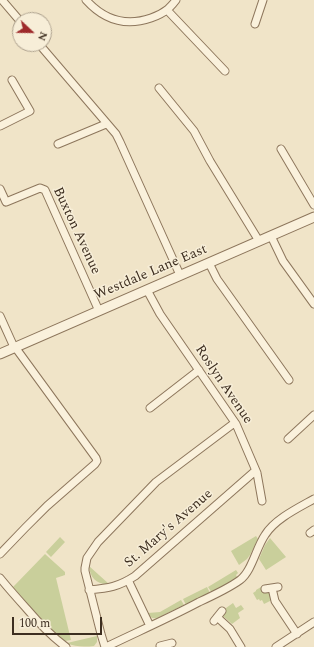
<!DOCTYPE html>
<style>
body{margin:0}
#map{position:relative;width:314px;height:647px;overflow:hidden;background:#f0e4c8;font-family:Spectral,serif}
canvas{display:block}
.north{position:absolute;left:12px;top:12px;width:40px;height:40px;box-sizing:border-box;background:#f7eed8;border:1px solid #ada18e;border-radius:50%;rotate:112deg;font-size:11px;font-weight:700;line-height:16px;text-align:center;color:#3d2e20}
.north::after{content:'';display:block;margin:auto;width:14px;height:18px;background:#9e2a2b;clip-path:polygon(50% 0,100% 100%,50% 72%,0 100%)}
.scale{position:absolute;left:12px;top:617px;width:90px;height:18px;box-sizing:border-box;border:2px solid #3d2e20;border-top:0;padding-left:5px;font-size:12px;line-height:14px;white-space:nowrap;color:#3d2e20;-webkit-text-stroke:3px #f7eed8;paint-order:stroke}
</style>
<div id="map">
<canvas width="314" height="647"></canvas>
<div class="north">N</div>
<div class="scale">100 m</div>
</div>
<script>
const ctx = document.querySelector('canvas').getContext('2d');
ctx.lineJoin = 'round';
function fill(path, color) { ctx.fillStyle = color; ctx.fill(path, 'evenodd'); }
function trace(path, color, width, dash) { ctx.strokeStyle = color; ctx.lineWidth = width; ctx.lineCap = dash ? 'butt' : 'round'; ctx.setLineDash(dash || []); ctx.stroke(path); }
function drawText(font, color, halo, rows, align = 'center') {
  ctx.font = font + ' Spectral,serif'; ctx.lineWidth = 3; ctx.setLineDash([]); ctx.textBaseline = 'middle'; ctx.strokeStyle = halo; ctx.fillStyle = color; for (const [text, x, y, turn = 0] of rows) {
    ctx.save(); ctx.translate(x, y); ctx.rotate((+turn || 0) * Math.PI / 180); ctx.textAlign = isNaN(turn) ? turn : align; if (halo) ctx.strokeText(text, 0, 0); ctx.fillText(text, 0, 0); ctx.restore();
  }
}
fill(new Path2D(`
 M 256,536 L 258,539 L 250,555 L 247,559 L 239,565 L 231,551 Z
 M 60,537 L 65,542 L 51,557 L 46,552 Z
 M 270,538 L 286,557 L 266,570 L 259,559 L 265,545 Z
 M 45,554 L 65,572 L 65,575 L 56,578 L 71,640 L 65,641 C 45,626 30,606 13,587 Z
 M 89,566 L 109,584 C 97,585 90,578 89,566 Z
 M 236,570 L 238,573 L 236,575 L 237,577 L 234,580 L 212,593 L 208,587 Z
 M 207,587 L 210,593 L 186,605 L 183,599 Z
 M 261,587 L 262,589 L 270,590 L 272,600 L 264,604 L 262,600 L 260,601 L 259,599 L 257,600 L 253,593 L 256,591 L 256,590 Z
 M 181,600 L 184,605 L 157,618 C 153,619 150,618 148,613 L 160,612 Z
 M 233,603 L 236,608 L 241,605 L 244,609 L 238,613 L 240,618 L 232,624 L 223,616 L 226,608 Z
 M 97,636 L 97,642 L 94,646 C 84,647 75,647 67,643 Z`), '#c9cf9b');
const minor = new Path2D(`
 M 2,0 L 20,21
 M 86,0 C 104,20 125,27 151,18 C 157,16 163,13 168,9 C 171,6 174,3 176,0
 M 167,10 L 225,71
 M 255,24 L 263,0
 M 39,44 L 116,134 L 120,142 L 180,275
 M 159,88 L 194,131 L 210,161 L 259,241
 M 0,126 L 30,111 L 12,80
 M 58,144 L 106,124
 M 281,149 L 314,205
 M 0,189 L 6,202 L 40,188 L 45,190 L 99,311
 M 271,236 L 283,261 L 314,304
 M 209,263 L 217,279 L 289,380
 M 147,290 L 160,314 L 236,424 L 257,473 L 262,501
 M 0,316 L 14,347
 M 150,408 L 199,370
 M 288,439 L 314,415
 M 310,533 L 314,530
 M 0,554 L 25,528 L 47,506 L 95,464 L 97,461 L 96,458 L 15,347
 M 0,578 C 8,588 17,598 26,608 C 38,622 51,636 66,647
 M 128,580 L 150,626
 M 272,588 L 275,601 L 297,634
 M 265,589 L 278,587
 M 89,590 C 109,588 118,587 135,576 L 254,472 L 257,473
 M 217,617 L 230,629 L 241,647
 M 214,621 L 222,611
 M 160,646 L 172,643
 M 105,647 L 101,634 L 85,571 L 85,568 L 87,558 L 98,542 L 156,482 L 233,424 L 236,424
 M 106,647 C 137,632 169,618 199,602 C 212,596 229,588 240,580 C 252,571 256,548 265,535 C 275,519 298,508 314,499
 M 276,647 L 314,622`);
const tertiary = new Path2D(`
 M 0,354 L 314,217`);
trace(minor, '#8d765c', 9);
trace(tertiary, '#8d765c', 11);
trace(minor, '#faf1dc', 7);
trace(tertiary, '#faf1dc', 9);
drawText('14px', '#3d2e20', '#f7eed8', [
 ["Buxton Avenue",76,231,65],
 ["Westdale Lane East",151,273,-23],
 ["Roslyn Avenue",223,385,56],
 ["St. Mary's Avenue",169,529,-41]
]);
</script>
